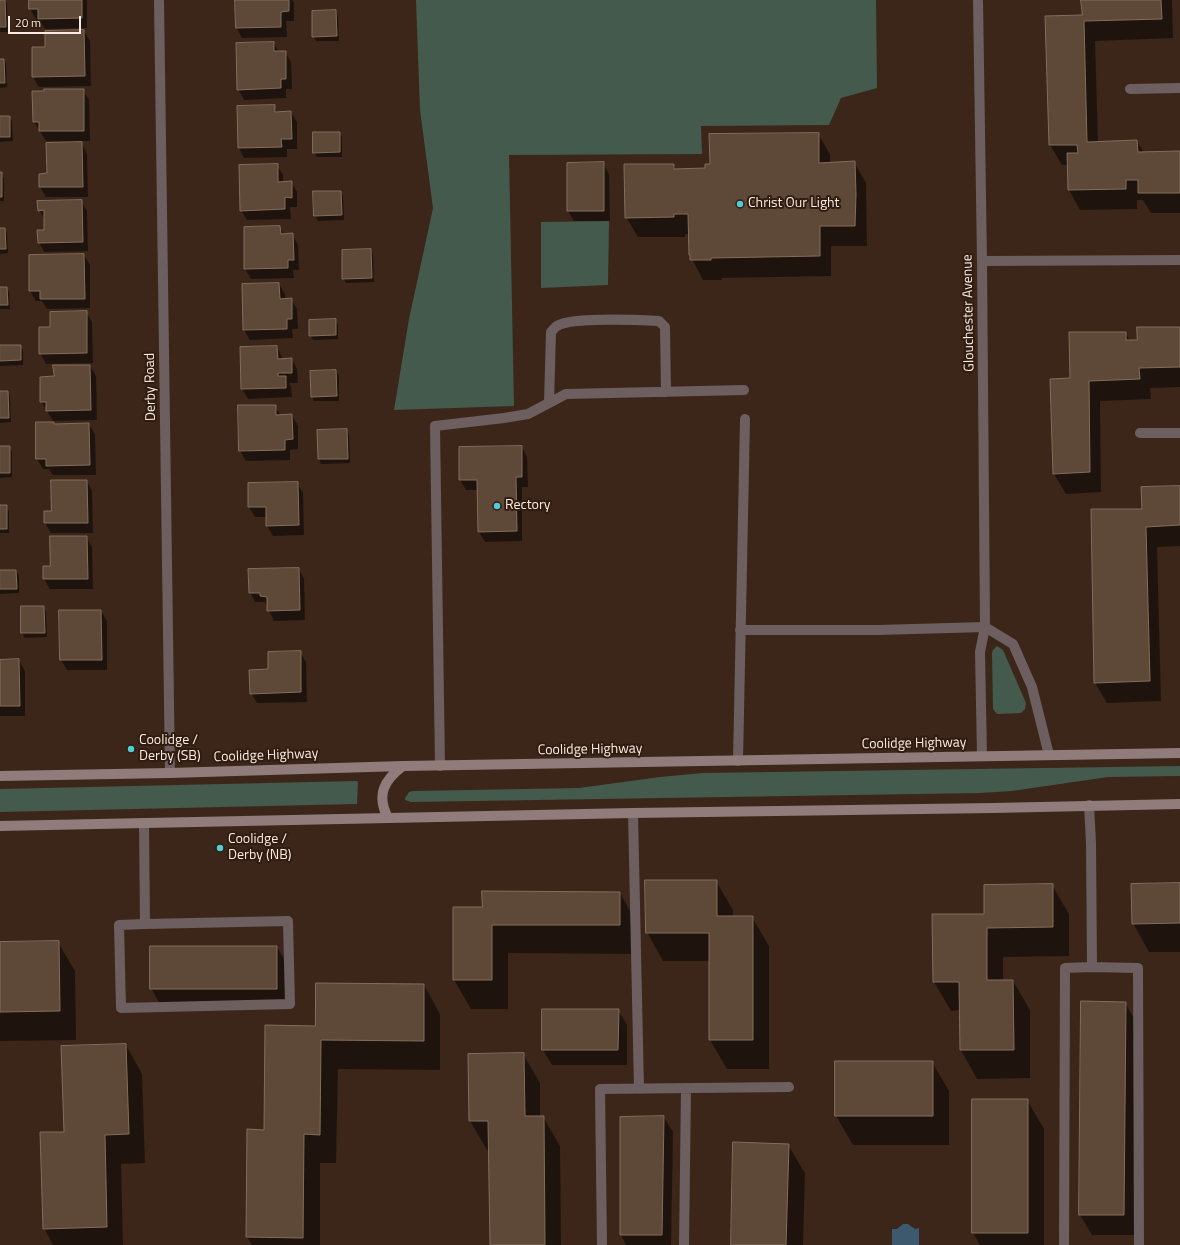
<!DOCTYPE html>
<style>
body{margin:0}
#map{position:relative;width:1180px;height:1245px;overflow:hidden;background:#3b2619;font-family:"Titillium Web",sans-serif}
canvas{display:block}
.scale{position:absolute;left:8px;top:16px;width:73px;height:18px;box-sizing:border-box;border:2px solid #f9eae2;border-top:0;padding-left:5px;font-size:12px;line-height:14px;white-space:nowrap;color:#f9eae2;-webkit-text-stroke:3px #301c10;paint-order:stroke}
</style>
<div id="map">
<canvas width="1180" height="1245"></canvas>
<div class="scale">20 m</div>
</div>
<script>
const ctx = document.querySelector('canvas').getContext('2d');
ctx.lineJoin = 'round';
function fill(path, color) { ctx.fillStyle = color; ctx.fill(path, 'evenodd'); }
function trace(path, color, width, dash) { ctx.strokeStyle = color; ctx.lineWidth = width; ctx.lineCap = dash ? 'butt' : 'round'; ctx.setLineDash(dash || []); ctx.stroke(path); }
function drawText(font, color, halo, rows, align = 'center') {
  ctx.font = font + ' "Titillium Web",sans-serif'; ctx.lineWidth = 4; ctx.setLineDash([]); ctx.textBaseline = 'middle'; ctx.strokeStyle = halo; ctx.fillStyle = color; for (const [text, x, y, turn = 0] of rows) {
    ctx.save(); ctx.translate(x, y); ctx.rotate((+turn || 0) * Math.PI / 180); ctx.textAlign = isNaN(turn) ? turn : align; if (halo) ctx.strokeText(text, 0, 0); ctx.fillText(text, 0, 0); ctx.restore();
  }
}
fill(new Path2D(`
 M 416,0 L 876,0 L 877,88 L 841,98 L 829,125 L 701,126 L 702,154 L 509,155 L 514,406 L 394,410 L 409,319 L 433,208 L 420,110 Z
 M 609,221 L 608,285 L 541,288 L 541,222 Z
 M 997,646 L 1003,650 L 1026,703 L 1025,709 L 1021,713 L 997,714 L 993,709 L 992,653 L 993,650 Z
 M 1180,766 L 1180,776 L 1108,777 L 1012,791 L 980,793 L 411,802 L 405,800 L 405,798 L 409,792 L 413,791 L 579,788 L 660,777 L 703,773 Z
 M 356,781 L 358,782 L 357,804 L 0,812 L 0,789 Z`), '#445a4d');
fill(new Path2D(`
 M 903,1224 L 908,1224 L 915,1229 L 919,1228 L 919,1245 L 892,1245 L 892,1229 L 897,1229 Z`), '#3d596d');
fill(new Path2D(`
 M 0,0 L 5,0 L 7,4 L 8,32 L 0,32 Z
 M 30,0 L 87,0 L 87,28 L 45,29 L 39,19 L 36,19 L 30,9 Z
 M 236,0 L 292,0 L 294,3 L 294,21 L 286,21 L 287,37 L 242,38 L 237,28 Z
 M 1082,0 L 1172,0 L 1173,38 L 1095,41 L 1098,143 L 1137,141 L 1144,153 L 1180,152 L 1180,213 L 1151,213 L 1143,200 L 1137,200 L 1137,209 L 1080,210 L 1069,190 L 1068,165 L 1062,165 L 1050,145 L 1046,17 L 1083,16 Z
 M 336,11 L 338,16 L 339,41 L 316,41 L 313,36 Z
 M 84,31 L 90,41 L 91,86 L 39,87 L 33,77 L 46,48 Z
 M 274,43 L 279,52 L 285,52 L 291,62 L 292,89 L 286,89 L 286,98 L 244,100 L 238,89 Z
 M 0,60 L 4,60 L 6,64 L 7,87 L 0,88 Z
 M 83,90 L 89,100 L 90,141 L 46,141 L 34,122 L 33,92 Z
 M 274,106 L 278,113 L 291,112 L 297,122 L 297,149 L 287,149 L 287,157 L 244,158 L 239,148 L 238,107 Z
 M 0,117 L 9,117 L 12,121 L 13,141 L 0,142 Z
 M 339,133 L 342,137 L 342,157 L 317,157 L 314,153 Z
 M 818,134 L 830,154 L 830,163 L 854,162 L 866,183 L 867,246 L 831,246 L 831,276 L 722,278 L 722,280 L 703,280 L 690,255 L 690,234 L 685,234 L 685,237 L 638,237 L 626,217 L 674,165 L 676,170 L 706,169 L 711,165 Z
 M 82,143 L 87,154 L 88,197 L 46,197 L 40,187 L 40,175 L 48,174 Z
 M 603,163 L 609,174 L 610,221 L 574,221 L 568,211 L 568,164 Z
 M 277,165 L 283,175 L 283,183 L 291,182 L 297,192 L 297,207 L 290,207 L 291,219 L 247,220 L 241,210 Z
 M 0,173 L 4,178 L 4,201 L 0,201 Z
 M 340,192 L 343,196 L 344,220 L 318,221 L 315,216 Z
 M 81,201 L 87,211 L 88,251 L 44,252 L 39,242 L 45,231 L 45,220 L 39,210 Z
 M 280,227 L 284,235 L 292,234 L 298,245 L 299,270 L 293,270 L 294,278 L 251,279 L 245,269 Z
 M 0,229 L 4,229 L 7,233 L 8,253 L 0,254 Z
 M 371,250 L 373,255 L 374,282 L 346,283 L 343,278 Z
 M 84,255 L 90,265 L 90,308 L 47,309 L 42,301 L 36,301 L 30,291 Z
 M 279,284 L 285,294 L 285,299 L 291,299 L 297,309 L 298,329 L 292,329 L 293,338 L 250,340 L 244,330 Z
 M 0,288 L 6,288 L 9,292 L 10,309 L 0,309 Z
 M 86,312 L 92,322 L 93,363 L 46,364 L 40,353 Z
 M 335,320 L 338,325 L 338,339 L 313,340 L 310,335 Z
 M 1180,328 L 1180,387 L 1150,388 L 1151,399 L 1100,401 L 1101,492 L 1066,494 L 1054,474 L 1051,380 L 1071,379 L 1125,333 L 1130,341 L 1138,341 Z
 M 0,346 L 20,346 L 23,350 L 23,365 L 0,366 Z
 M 277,347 L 283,359 L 292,359 L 297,369 L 298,383 L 289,383 L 291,387 L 292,397 L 248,399 L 242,389 Z
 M 90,366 L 96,376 L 97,420 L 53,421 L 41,401 L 55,377 Z
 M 336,371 L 339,376 L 339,401 L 314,401 L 312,396 Z
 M 0,392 L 8,392 L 10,397 L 11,422 L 0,423 Z
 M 275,406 L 281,416 L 292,415 L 298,426 L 298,449 L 290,450 L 290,460 L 246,461 L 240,451 Z
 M 89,424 L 95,434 L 96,475 L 53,475 L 49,469 L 43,469 L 37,459 L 55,425 Z
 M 347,430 L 349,435 L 350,463 L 321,464 L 319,459 Z
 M 0,447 L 9,447 L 12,452 L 12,477 L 0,478 Z
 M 522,447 L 527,457 L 528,487 L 522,487 L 522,541 L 485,542 L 479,532 L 478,490 L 466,490 L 460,480 Z
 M 87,481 L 92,491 L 93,533 L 51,533 L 45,523 L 45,512 L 52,512 Z
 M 297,483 L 303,493 L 304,535 L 273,536 L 267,526 L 267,517 L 255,517 L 249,507 Z
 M 1180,487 L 1180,546 L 1157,547 L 1161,701 L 1107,703 L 1095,683 L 1092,510 L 1143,510 Z
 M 0,506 L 6,506 L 9,511 L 9,533 L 0,533 Z
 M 86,537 L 92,547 L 93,589 L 50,589 L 44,579 L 44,567 L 51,567 Z
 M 299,569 L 304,579 L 305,620 L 274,621 L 265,602 L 255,602 L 250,592 Z
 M 0,571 L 16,571 L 19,576 L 19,593 L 0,594 Z
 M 44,607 L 46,612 L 47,637 L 25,638 L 22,633 Z
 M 60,611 L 101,611 L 107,621 L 107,670 L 67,670 L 61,660 Z
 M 300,652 L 306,662 L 307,702 L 257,703 L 251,693 L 269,670 Z
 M 19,660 L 25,671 L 25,716 L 0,716 L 0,661 Z
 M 716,881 L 733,910 L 733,917 L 752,917 L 769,946 L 769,1069 L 727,1069 L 710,1040 L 710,961 L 663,961 L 647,932 Z
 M 1180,884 L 1180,952 L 1149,952 L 1133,923 Z
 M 1052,885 L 1069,914 L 1069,956 L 1003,957 L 1003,981 L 1013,981 L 1030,1010 L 1030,1078 L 977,1079 L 961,1050 L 960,1010 L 951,1011 L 934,982 L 985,915 Z
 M 620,893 L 636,922 L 637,954 L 508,953 L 508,1009 L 471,1009 L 454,980 L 483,908 Z
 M 58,942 L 75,971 L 76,1040 L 0,1041 L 0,943 Z
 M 277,947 L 286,962 L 285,1004 L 160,1004 L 151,988 Z
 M 424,985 L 440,1014 L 440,1070 L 338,1069 L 336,1163 L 320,1163 L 320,1245 L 252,1245 L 247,1237 L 265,1131 L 316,1027 Z
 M 1125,1003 L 1137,1023 L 1135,1235 L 1092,1235 L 1080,1215 Z
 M 618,1010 L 627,1025 L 627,1065 L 552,1065 L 543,1050 Z
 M 126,1045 L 142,1074 L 145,1163 L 121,1164 L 123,1245 L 53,1245 L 44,1228 L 65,1133 Z
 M 523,1054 L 540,1083 L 540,1117 L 543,1117 L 560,1146 L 561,1245 L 491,1245 L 490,1150 L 487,1150 L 470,1121 Z
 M 932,1062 L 949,1091 L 949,1145 L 853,1145 L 836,1116 Z
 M 1027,1100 L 1044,1129 L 1044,1245 L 980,1245 L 973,1233 Z
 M 664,1117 L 673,1132 L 671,1245 L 626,1245 L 621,1235 Z
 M 788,1145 L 805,1173 L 803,1245 L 732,1245 Z`), '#0007');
const building = new Path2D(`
 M 0,0 L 5,0 L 6,27 L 0,27 Z
 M 29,0 L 82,0 L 82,18 L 38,19 L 38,9 L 29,9 Z
 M 235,0 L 289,0 L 289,11 L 281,12 L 281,27 L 236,28 Z
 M 1081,0 L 1161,0 L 1162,19 L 1084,21 L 1087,142 L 1137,140 L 1138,152 L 1180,151 L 1180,193 L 1138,193 L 1138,180 L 1126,180 L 1126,189 L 1068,190 L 1067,153 L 1078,153 L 1077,145 L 1049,145 L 1045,16 L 1082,15 Z
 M 336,10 L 337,36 L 312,37 L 312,11 Z
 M 84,30 L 85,76 L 32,77 L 32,47 L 45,47 L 45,31 Z
 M 274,42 L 274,51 L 286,51 L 286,79 L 281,79 L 281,88 L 237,90 L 236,43 Z
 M 0,59 L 4,59 L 5,83 L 0,83 Z
 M 44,89 L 84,89 L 84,131 L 39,131 L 39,122 L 33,122 L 32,91 L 44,91 Z
 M 275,105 L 275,112 L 291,111 L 292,139 L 281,139 L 282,147 L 238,148 L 237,106 Z
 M 0,116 L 10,116 L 10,137 L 0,137 Z
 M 313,132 L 340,132 L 340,152 L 313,153 Z
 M 819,133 L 819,163 L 855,161 L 856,195 L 855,226 L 820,226 L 820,256 L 711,258 L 711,260 L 690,260 L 690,255 L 689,255 L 688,214 L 674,214 L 674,217 L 625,218 L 624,164 L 674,164 L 674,169 L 705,168 L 705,164 L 710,164 L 709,134 Z
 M 82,142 L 83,187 L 39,187 L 39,174 L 47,173 L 46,143 Z
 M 604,162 L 604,211 L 567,211 L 567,163 Z
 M 278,164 L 278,182 L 292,181 L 292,198 L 285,197 L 285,209 L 240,211 L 239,165 Z
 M 0,172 L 2,172 L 2,197 L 0,197 Z
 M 313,191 L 341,191 L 342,215 L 314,216 Z
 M 82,200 L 83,242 L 38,243 L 37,230 L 44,230 L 44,210 L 38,211 L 37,201 Z
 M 280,226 L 281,234 L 293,233 L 294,260 L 288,260 L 288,268 L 244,269 L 244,227 Z
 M 0,228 L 5,228 L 6,249 L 0,249 Z
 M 371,249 L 372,278 L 342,279 L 342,250 Z
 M 84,254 L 85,299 L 40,299 L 40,291 L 29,291 L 29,255 Z
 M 279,283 L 280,299 L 292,298 L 292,319 L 287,319 L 287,329 L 243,330 L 242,284 Z
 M 0,287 L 7,287 L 8,305 L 0,305 Z
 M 87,311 L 87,353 L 39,354 L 39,327 L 50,327 L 50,312 Z
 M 336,319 L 336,335 L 309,336 L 309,320 Z
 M 1137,327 L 1180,327 L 1180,367 L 1139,368 L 1140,379 L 1089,381 L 1090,472 L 1053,474 L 1050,379 L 1070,378 L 1069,332 L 1126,332 L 1126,340 L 1137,340 Z
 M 0,345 L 21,345 L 21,360 L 0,361 Z
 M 277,346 L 278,359 L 292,358 L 292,373 L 278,373 L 278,376 L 286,376 L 286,388 L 241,389 L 240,347 Z
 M 53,365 L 90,365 L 91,410 L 46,411 L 46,402 L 40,402 L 40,377 L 54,376 Z
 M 336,370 L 337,396 L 311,397 L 310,371 Z
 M 0,391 L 8,391 L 9,418 L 0,418 Z
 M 238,405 L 276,405 L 276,415 L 292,414 L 293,439 L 285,440 L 285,450 L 239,451 Z
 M 36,422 L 54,422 L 54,424 L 89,423 L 90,465 L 46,466 L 46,459 L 36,459 Z
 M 347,429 L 348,459 L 318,459 L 317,430 Z
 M 0,446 L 10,446 L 10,473 L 0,473 Z
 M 522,446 L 522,477 L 516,477 L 517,531 L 478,532 L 477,480 L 459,480 L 459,447 Z
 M 51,480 L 87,480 L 88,523 L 44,523 L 44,511 L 51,511 Z
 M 298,482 L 299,525 L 266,526 L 266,507 L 248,507 L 248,483 Z
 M 1180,486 L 1180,525 L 1146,527 L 1150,681 L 1094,683 L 1091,509 L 1142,509 L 1141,487 Z
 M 0,505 L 7,505 L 7,529 L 0,529 Z
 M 50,536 L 87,536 L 88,579 L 43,579 L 43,566 L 50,566 Z
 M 299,568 L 300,610 L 267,611 L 267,597 L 260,596 L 260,593 L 249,593 L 248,569 Z
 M 0,570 L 16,570 L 17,589 L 0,589 Z
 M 21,606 L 44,606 L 45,633 L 21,633 Z
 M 59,610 L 101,610 L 102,660 L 60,660 Z
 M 301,651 L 301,692 L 250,694 L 249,670 L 268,669 L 268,652 Z
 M 19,659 L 20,706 L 0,706 L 0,660 Z
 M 645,880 L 717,880 L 717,916 L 753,916 L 753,1040 L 709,1040 L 709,933 L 646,933 Z
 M 1180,883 L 1180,923 L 1132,924 L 1131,884 Z
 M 1053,884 L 1053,927 L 987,928 L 987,980 L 1013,980 L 1014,1050 L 960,1050 L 959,982 L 933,982 L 932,914 L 984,914 L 984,885 Z
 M 482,891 L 620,892 L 620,925 L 492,925 L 492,980 L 453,980 L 453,907 L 482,907 Z
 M 59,941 L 60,1011 L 0,1012 L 0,942 Z
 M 150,946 L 277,946 L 277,989 L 150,989 Z
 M 316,983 L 424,984 L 424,1041 L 321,1040 L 320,1135 L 304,1134 L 303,1238 L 246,1237 L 247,1129 L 264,1130 L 265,1025 L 315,1026 Z
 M 1081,1001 L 1126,1002 L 1124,1215 L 1079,1215 Z
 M 542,1009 L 619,1009 L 618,1050 L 542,1050 Z
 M 126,1044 L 129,1134 L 105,1135 L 107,1227 L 43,1229 L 40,1132 L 64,1132 L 61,1046 Z
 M 524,1053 L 525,1116 L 544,1116 L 545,1245 L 490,1245 L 488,1121 L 469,1121 L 468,1054 Z
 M 835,1061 L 933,1061 L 933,1116 L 835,1116 Z
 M 972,1099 L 1028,1099 L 1028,1233 L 972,1233 Z
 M 664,1116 L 662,1235 L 620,1235 L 620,1117 Z
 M 733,1142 L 789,1144 L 786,1245 L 731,1245 Z`);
fill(building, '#5e4939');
trace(building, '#836d5c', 1);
trace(new Path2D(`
 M 1130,89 L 1180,88
 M 982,261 L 1180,260
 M 549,403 L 551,332 C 553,330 555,327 557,326 C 571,317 640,320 659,321 L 665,327 L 666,392
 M 1140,433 L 1180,433
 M 740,630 L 878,630 L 985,627
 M 738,761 L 745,419
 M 440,766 L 435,426 L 504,418 L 528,414 L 566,394 L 744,390
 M 633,813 L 639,1089
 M 144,823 L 145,924 L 119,925 L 121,1008 L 290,1004 L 288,921 L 145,924
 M 1092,967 L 1138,968 L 1139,1245
 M 602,1245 L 600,1089 L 789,1087
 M 684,1245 L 686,1088
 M 1064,1245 L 1065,968 L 1092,967 L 1091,843 L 1089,805`), '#6d5f5f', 10);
trace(new Path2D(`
 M 978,0 L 982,261 L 985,627 L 980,652 L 982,756
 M 985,627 L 1013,644 L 1032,687 L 1049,755`), '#6d5f5f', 10);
trace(new Path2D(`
 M 159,0 L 170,773`), '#6d5f5f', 10);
trace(new Path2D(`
 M 0,776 L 170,773 L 403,766 L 1180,753
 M 388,818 C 376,795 384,780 403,766
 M 0,826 L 633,813 L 993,808 L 1180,804`), '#917c7c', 10);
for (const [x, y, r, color] of [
 [740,204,4,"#52cbd7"],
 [497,506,4,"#52cbd7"],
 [131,749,4,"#52cbd7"],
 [220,848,4,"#52cbd7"]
]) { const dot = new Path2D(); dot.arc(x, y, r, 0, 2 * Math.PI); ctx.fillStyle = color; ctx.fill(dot); trace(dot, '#301c10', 1.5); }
drawText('14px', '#f9eae2', '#301c10', [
 ["Christ Our Light",748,204],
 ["Rectory",505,506],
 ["Coolidge /",139,741],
 ["Derby (SB)",139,757],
 ["Coolidge /",228,840],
 ["Derby (NB)",228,856]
], 'left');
drawText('14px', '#f9eae2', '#301c10', [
 ["Glouchester Avenue",969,313,-91],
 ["Derby Road",151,387,-91],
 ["Coolidge Highway",914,744,-1],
 ["Coolidge Highway",590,750,-1],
 ["Coolidge Highway",266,756,-2]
]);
</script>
